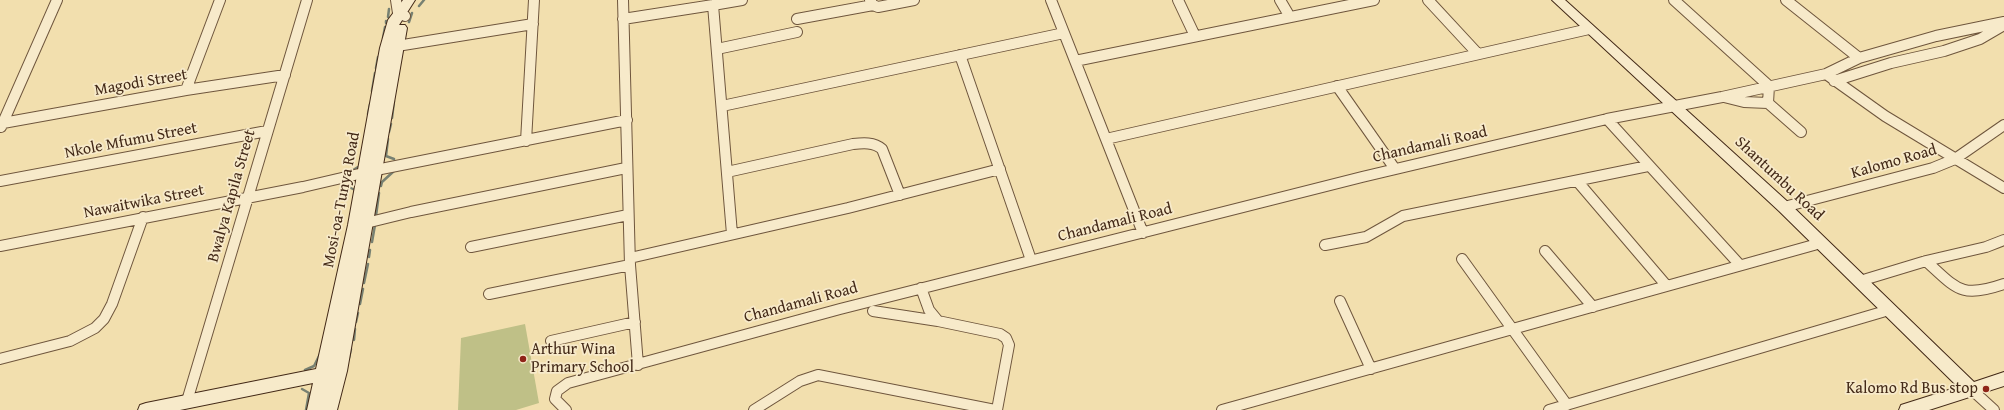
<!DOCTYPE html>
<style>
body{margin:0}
canvas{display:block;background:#f2dfae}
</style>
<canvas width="2004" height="410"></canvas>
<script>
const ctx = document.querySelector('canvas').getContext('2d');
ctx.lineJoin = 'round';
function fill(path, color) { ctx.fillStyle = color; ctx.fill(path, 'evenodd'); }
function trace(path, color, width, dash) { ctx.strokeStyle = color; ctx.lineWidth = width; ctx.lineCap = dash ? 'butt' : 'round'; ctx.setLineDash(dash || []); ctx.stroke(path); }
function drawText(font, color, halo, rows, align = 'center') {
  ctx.font = font + ' "Gentium Book Plus",serif'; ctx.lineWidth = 3.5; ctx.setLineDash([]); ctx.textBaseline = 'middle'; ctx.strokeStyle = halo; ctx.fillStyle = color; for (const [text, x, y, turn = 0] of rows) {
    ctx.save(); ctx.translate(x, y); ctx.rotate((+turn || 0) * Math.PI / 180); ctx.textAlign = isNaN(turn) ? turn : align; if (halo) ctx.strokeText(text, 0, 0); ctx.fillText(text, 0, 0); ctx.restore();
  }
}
fill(new Path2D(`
 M 525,324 L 539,403 L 516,410 L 458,410 L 461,338 Z`), '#bfc087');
trace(new Path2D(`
 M 419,6 L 424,0
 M 388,17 L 389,9
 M 386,21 L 386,23
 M 409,22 L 412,13
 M 383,38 L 385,27
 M 376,68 L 378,57
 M 372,91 L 375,73
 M 368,114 L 370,104
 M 392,118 L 394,101
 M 389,132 L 391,124
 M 388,139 L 386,156 L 394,159
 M 350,172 L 358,167
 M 343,184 L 355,190 L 355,193
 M 381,186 L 382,182 L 394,171
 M 376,216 L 379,193
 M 372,242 L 375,225
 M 369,257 L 370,250
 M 364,283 L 368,264
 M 360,304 L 363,289
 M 356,322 L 358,313
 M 354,340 L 355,329
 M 349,358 L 351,349
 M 305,370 L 314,366 L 320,354
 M 302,389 L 309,393 L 306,410`), '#788172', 2.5);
const street = new Path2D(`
 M 396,0 L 398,13 L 405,16
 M 623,0 L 630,265 L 638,365
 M 870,0 L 873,5 L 878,7 L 914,0
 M 1051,0 L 1143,233
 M 1178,0 L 1195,36
 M 1280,0 L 1290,17
 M 1428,0 L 1478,54
 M 1674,0 L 1769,86 L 1768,103
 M 1786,0 L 1859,58
 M 713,5 L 742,0
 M 623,19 L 713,5 L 732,234
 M 797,19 L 873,5
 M 397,46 L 533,24
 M 717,49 L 797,32
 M 960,55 L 1031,260
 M 1075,61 L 1374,0
 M 1826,74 L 1885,116 L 2004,188
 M 1834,81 L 1891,63 L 1944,51 L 1980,39 L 2004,25
 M 1337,86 L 1395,169
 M 186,90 L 220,0
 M 1724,97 L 1744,102 L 1768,103 L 1801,132
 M 722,106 L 1064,33
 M 1607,119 L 1739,264
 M 3,123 L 186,90 L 285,75
 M 1,127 L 57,0
 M 1106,139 L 1589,29
 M 526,141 L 534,0
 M 727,172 L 853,144 C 863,143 874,142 882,149 L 900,195
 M 0,181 L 267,131
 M 1578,182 L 1666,285
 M 1784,207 L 1933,168 L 1955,159 L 2004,125
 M 366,223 L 411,212 L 626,168
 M 1325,245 L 1366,237 L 1403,216 L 1648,166
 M 0,246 L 303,187 L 376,170 L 627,120
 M 471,247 L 628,215
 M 1545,251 L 1593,307
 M 630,258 L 848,208 L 1000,169
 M 1462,259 L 1567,405
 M 1926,261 C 1957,289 1961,299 2004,284
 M 1860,281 L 1926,261 L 1986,247 L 2004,240
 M 921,288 L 929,310 L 938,321 L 1000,334 L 1006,338 L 1009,345 L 997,410
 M 489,294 L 630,265
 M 1340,301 L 1371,369
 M 873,311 L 938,321
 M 551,341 L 635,322
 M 0,359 L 70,341 L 95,328 L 104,319 L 112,304 L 143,217
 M 1971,389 L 1994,410
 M 187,401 L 307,0
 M 566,410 L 555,399 L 557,391 L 568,383 L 840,309 L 1362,177 L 1607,119 L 1722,97 L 1826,74 L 1859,58 L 1936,36 L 2004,22
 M 754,410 L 800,381 L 818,375 L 995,410
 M 1222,410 L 1821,243
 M 1549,410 L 1889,310`);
const secondary = new Path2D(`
 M 403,0 L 415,0 L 399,25 L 405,25 L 407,28 L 347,371 L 337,410 L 307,410 L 313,383 L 180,410 L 138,410 L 140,405 L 146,403 L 316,369 L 348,225 L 380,48 L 388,20 Z
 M 1552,0 L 1565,0 L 1789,203 L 1974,382 L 2004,372 L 2004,386 L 1929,410 L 1899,410 L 1901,405 L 1958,387 L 1779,211 Z`);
trace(street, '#6f563d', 12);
trace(secondary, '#432917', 2);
trace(street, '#f7eaca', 10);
fill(secondary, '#f7eaca');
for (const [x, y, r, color] of [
 [523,359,4,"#8f2418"],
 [1986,389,4,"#8f2418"]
]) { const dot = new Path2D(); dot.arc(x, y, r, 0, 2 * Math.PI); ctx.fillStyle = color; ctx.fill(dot); trace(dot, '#f7eaca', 1.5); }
drawText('16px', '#432917', '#f7eaca', [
 ["Magodi Street",141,83,-10],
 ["Nkole Mfumu Street",131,141,-11],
 ["Chandamali Road",1430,145,-13],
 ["Kalomo Road",1894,162,-16],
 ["Shantumbu Road",1779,179,43],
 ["Bwalya Kapila Street",232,196,-74],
 ["Mosi-oa-Tunya Road",342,200,-79],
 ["Nawaitwika Street",144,202,-11],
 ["Chandamali Road",1115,223,-14],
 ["Chandamali Road",801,303,-15]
]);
drawText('16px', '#432917', '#f7eaca', [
 ["Arthur Wina",531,350],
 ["Primary School",531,368],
 ["Kalomo Rd Bus stop",1978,389,"right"]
], 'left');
</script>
